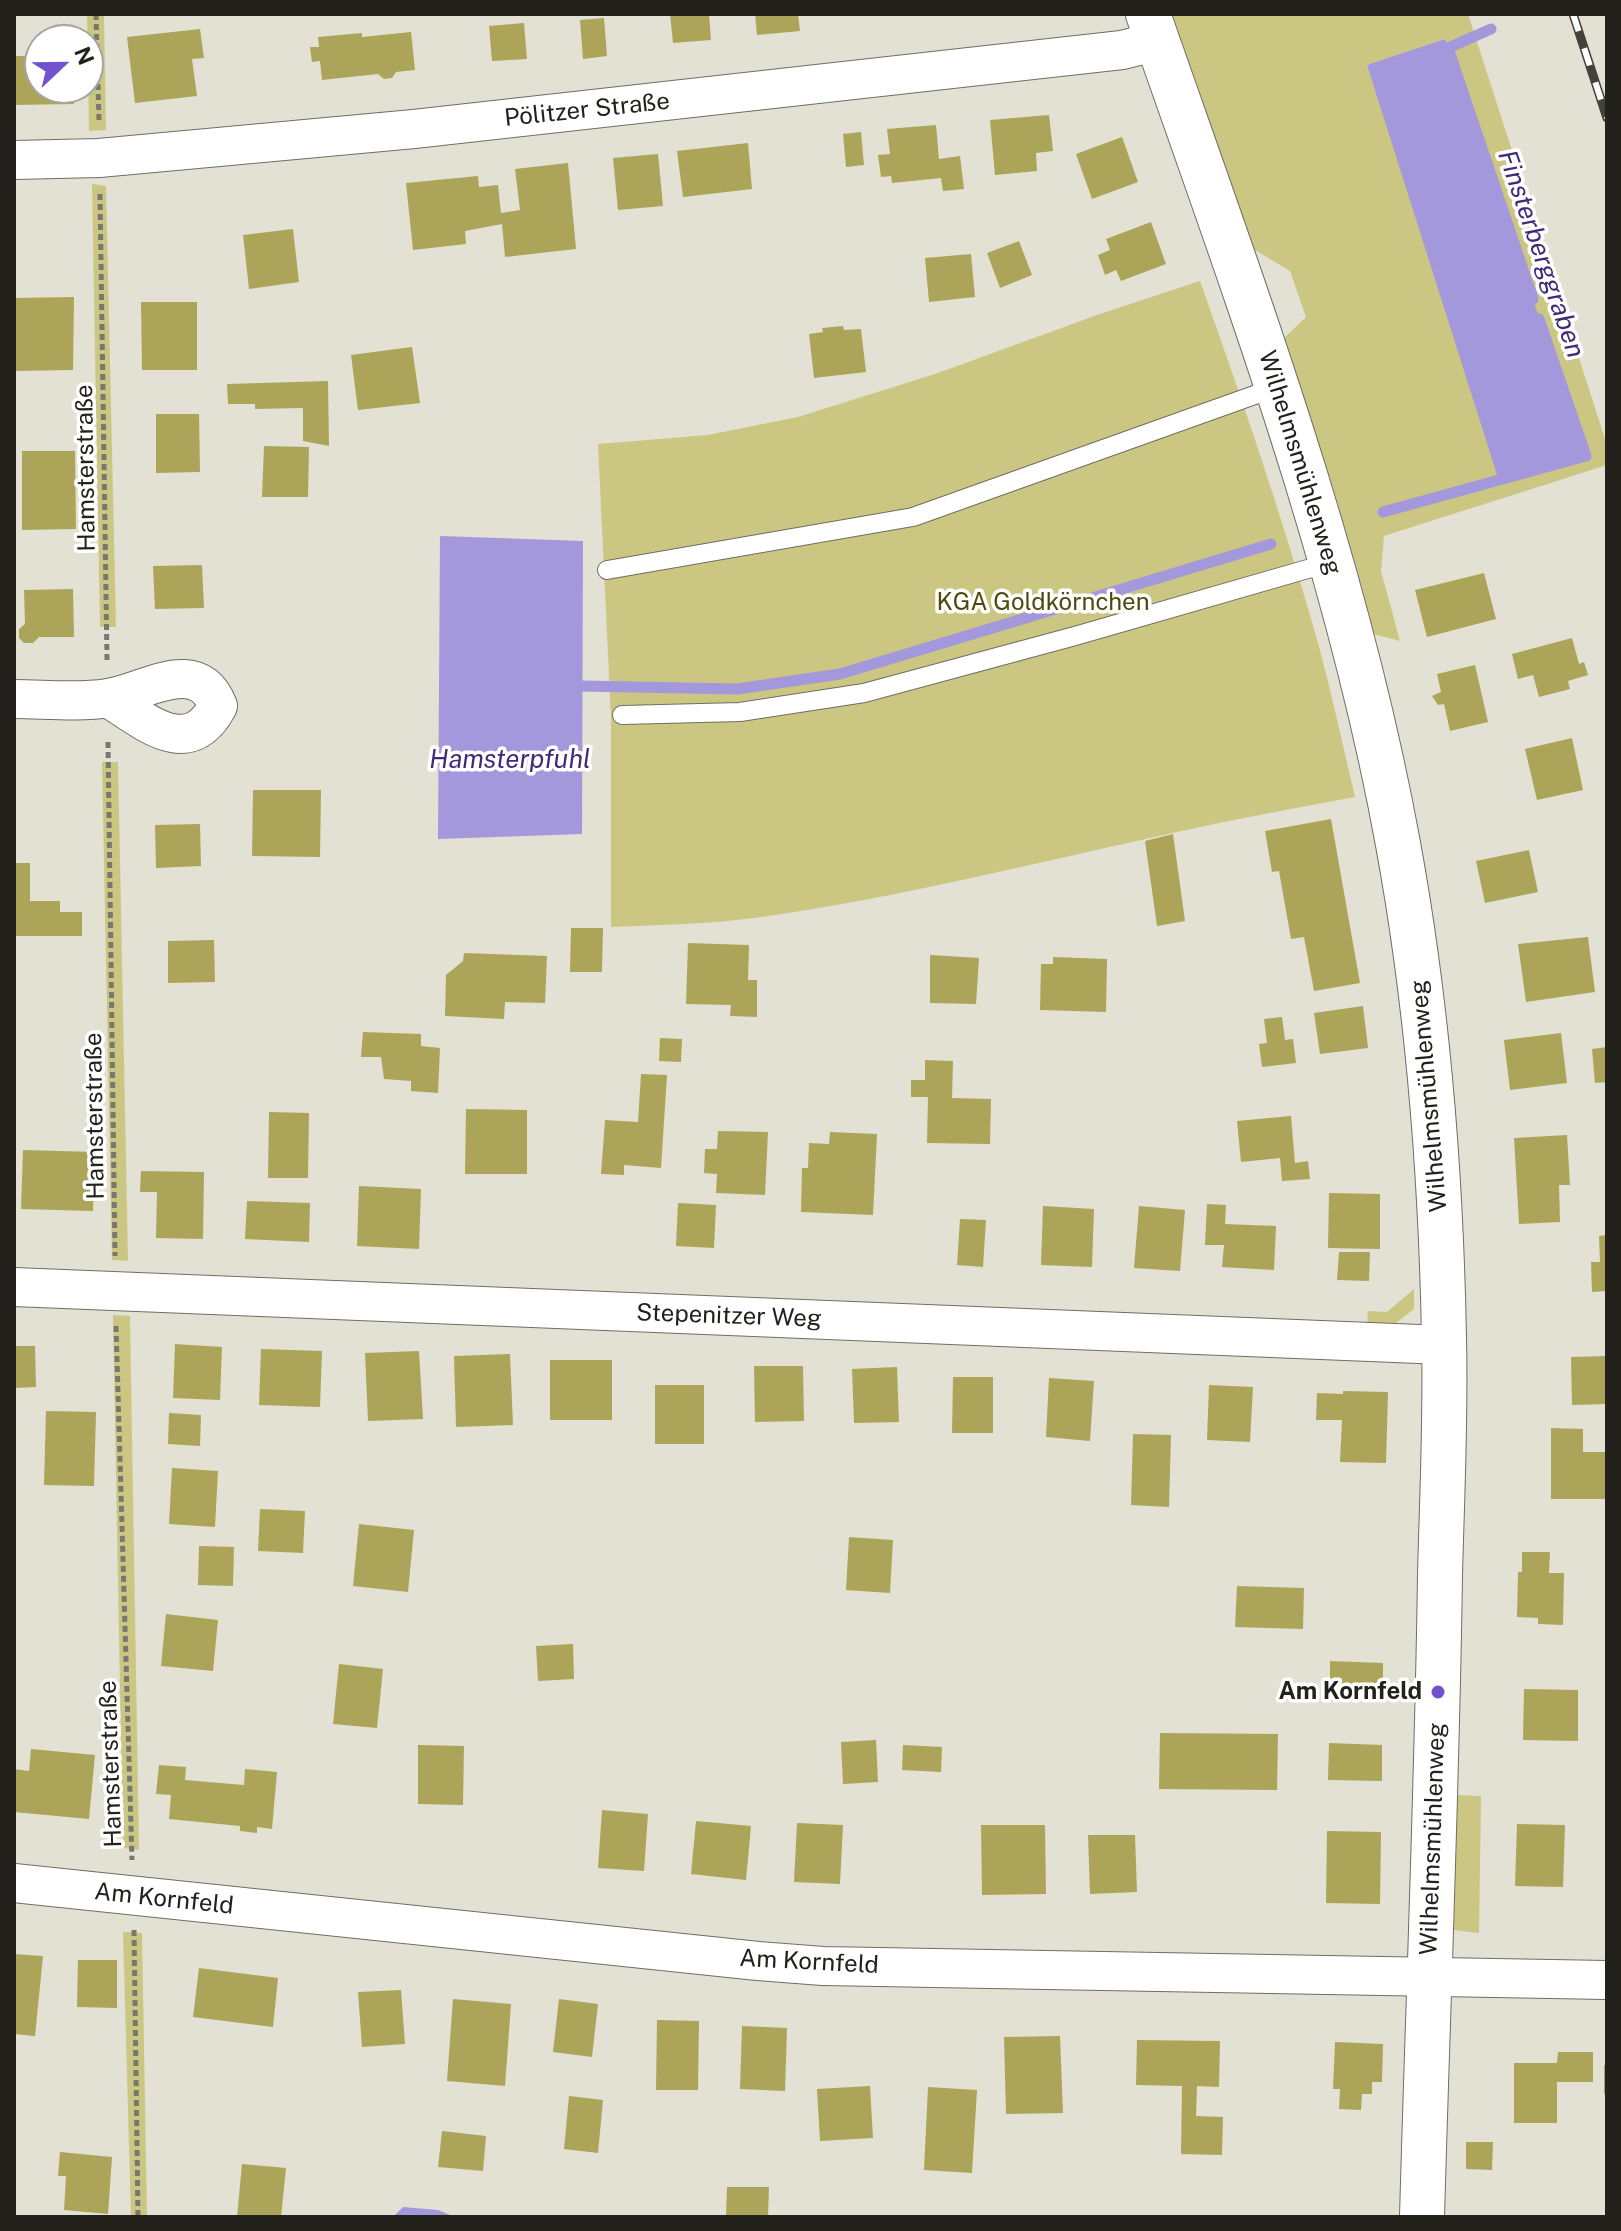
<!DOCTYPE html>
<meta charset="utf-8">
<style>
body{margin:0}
#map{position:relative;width:1621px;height:2231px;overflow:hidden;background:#e2e1d3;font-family:"Public Sans",sans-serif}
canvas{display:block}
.frame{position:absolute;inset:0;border:16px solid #22211c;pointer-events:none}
.north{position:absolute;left:24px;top:24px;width:80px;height:80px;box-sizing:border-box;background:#fff;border:2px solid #a7a6a4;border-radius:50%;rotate:68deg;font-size:22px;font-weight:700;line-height:32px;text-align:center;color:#22211c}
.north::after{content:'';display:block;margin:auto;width:28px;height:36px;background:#7253cd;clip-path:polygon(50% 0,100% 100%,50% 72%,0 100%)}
</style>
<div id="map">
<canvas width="1621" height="2231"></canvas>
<div class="frame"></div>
<div class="north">N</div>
</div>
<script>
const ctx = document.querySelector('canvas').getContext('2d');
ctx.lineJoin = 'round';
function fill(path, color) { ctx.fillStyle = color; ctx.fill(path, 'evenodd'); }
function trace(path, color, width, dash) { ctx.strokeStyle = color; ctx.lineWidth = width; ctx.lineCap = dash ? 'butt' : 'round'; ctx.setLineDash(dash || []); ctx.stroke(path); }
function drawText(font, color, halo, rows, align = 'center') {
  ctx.font = font + ' "Public Sans",sans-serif'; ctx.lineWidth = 7; ctx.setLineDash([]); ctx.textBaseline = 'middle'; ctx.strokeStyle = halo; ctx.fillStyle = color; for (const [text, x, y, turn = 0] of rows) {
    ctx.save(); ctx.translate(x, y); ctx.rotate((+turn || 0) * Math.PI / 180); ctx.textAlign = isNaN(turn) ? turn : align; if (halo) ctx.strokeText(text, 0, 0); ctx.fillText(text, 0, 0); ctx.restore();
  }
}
fill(new Path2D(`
 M 87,14 L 104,14 L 106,130 L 89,131 Z
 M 1167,14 L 1468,14 L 1607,445 L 1607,465 L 1384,536 L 1381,571 L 1400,641 L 1370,633 L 1280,342 L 1306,317 L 1290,271 L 1245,244 ZM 1445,39 L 1585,456 L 1367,66 Z
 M 92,184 L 106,186 L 116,627 L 100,627 Z
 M 1200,281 C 1242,399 1282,516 1316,636 C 1331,689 1342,743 1355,797 C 1296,808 1236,819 1177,832 C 1039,862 902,897 762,917 C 712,924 661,925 611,927 L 611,718 L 598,444 L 708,435 L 798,417 L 938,373 L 1097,315 Z
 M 102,762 L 118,762 L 128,1261 L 112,1260 Z
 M 1414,1289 L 1414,1309 L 1392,1326 L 1367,1326 L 1368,1311 L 1387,1312 Z
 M 113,1315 L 130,1316 L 139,1850 L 123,1848 Z
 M 1455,1795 L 1481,1796 L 1479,1933 L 1453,1930 Z
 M 123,1932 L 142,1933 L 147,2217 L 131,2217 Z`), '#ccc683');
fill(new Path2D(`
 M 1445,39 L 1586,456 L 1499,481 L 1367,65 Z
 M 440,536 L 583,541 L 582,834 L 438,839 Z
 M 403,2207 L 438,2210 L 455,2217 L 393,2217 Z`), '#a398db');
trace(new Path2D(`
 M 1491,29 L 1448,48 L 1533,299
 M 1383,512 L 1586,456 L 1539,319
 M 583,686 L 737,689 L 840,674 L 1271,544`), '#a398db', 11);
fill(new Path2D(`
 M 670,14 L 709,14 L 711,40 L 673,43 Z
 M 755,14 L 798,14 L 800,31 L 757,35 Z
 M 604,18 L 607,56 L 583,59 L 580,20 Z
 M 524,23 L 527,59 L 492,61 L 489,26 Z
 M 200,29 L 204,58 L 192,59 L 197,96 L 135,103 L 127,37 Z
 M 411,32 L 415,70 L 396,72 L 392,78 L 384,79 L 378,74 L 322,80 L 320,61 L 312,62 L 310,47 L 319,47 L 318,37 L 362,33 L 362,37 Z
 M 14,56 L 40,56 L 40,88 L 74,88 L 74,104 L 14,105 Z
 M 1049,115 L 1053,151 L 1036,153 L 1037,171 L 995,175 L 990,120 Z
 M 936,125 L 939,159 L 960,156 L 964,189 L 943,191 L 941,178 L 892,183 L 891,176 L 881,177 L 878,155 L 890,154 L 887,129 Z
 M 861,132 L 864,165 L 846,167 L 843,134 Z
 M 1122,137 L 1138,182 L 1092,199 L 1076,154 Z
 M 748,143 L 752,189 L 683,197 L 677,151 Z
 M 658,154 L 663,206 L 618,210 L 613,158 Z
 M 568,163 L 576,249 L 505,257 L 502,224 L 465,231 L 466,244 L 413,250 L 406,183 L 478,176 L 479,187 L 498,185 L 501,213 L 520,210 L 515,169 Z
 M 1151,222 L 1166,264 L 1121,281 L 1116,270 L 1105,275 L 1098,255 L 1110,250 L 1106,239 Z
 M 293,229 L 299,282 L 249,289 L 243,235 Z
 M 1019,241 L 1032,275 L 1000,288 L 987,253 Z
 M 971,254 L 975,297 L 929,302 L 925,258 Z
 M 74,297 L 73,370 L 14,371 L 14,298 Z
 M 141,302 L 197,302 L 197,370 L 142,370 Z
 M 843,326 L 844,330 L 861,329 L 866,372 L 814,378 L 809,334 L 823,332 L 822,328 Z
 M 412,347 L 420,403 L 358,410 L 351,355 Z
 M 328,381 L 329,446 L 303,441 L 303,408 L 255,409 L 255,404 L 228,404 L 227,384 Z
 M 156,414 L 199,414 L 200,472 L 156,473 Z
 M 264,446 L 309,447 L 308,497 L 262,497 Z
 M 22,451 L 75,451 L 76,529 L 22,530 Z
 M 202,565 L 204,608 L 155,609 L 153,566 Z
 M 1484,573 L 1496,619 L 1427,637 L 1415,590 Z
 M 73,589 L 74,637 L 39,637 L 33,643 L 24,643 L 19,638 L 19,629 L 25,624 L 24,590 Z
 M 1572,638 L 1579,664 L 1584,662 L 1588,675 L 1568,681 L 1570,689 L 1539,697 L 1533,675 L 1518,679 L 1512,654 Z
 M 1475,665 L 1488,722 L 1450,731 L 1444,704 L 1438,705 L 1432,696 L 1441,692 L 1437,674 Z
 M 1572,738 L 1583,790 L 1537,800 L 1525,749 Z
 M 253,790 L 321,790 L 320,857 L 252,856 Z
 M 1331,819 L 1360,983 L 1314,991 L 1304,937 L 1291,939 L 1279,871 L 1272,872 L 1265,831 Z
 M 200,824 L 201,866 L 156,868 L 155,825 Z
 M 1173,834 L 1185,921 L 1157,926 L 1145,841 Z
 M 1529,850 L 1538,892 L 1485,903 L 1476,861 Z
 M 14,863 L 30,863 L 30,901 L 60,901 L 60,912 L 82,912 L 82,936 L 14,936 Z
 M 571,928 L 603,928 L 602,972 L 570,972 Z
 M 1588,937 L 1595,992 L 1526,1002 L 1518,944 Z
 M 214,940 L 215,982 L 168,983 L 168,941 Z
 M 688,943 L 749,945 L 748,980 L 757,980 L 757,1017 L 730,1016 L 731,1005 L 686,1004 Z
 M 464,953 L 547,956 L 545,1003 L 505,1002 L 504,1019 L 445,1016 L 446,975 L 463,961 Z
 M 930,955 L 979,958 L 976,1004 L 930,1003 Z
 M 1053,957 L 1107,959 L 1106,1012 L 1040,1010 L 1041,964 L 1053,964 Z
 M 1363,1006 L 1368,1048 L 1320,1054 L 1314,1013 Z
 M 1282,1017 L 1285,1040 L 1293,1039 L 1296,1063 L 1262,1067 L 1259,1044 L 1267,1043 L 1264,1019 Z
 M 363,1032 L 421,1034 L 421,1046 L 440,1048 L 438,1093 L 411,1091 L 411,1081 L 384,1079 L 381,1057 L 361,1057 Z
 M 1561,1033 L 1567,1083 L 1510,1090 L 1504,1040 Z
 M 660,1038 L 682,1039 L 681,1062 L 659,1061 Z
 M 1607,1047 L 1607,1082 L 1595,1083 L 1592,1049 Z
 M 925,1060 L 953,1061 L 952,1098 L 991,1099 L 990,1144 L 927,1143 L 928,1097 L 911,1097 L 911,1080 L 925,1080 Z
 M 641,1074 L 667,1075 L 661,1168 L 624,1165 L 624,1175 L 601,1174 L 605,1120 L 638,1122 Z
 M 466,1109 L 527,1110 L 527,1174 L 465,1174 Z
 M 269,1112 L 309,1113 L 308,1178 L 268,1178 Z
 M 1291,1116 L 1295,1163 L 1308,1161 L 1310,1179 L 1282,1181 L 1280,1158 L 1241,1162 L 1237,1121 Z
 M 718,1131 L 768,1132 L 765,1195 L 716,1193 L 717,1174 L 704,1173 L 705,1149 L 717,1149 Z
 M 830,1132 L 877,1134 L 873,1215 L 801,1212 L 802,1168 L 808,1168 L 809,1143 L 829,1144 Z
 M 1567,1135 L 1570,1185 L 1559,1185 L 1560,1222 L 1519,1224 L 1514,1138 Z
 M 23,1150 L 95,1152 L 93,1211 L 21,1209 Z
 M 141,1171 L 204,1172 L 203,1239 L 156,1238 L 157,1192 L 140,1192 Z
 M 359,1186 L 421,1189 L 419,1249 L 357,1246 Z
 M 1329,1193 L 1380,1194 L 1380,1249 L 1328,1248 Z
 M 247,1201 L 310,1203 L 309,1242 L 245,1239 Z
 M 678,1203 L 716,1205 L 714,1248 L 676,1246 Z
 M 1207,1204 L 1226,1205 L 1225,1224 L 1276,1226 L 1274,1270 L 1222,1267 L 1224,1245 L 1205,1245 Z
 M 1043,1206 L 1094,1209 L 1092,1267 L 1041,1265 Z
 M 1139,1206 L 1185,1210 L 1180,1271 L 1134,1268 Z
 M 960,1219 L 986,1220 L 983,1267 L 957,1265 Z
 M 1607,1235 L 1607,1291 L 1592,1292 L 1591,1262 L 1600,1262 L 1599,1236 Z
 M 1339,1252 L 1370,1252 L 1369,1281 L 1337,1280 Z
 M 175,1344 L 222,1347 L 220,1400 L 173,1398 Z
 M 14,1346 L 35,1346 L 36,1387 L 14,1388 Z
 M 261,1349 L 322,1351 L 320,1407 L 259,1405 Z
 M 419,1351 L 423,1419 L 368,1421 L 365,1353 Z
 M 510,1354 L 513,1425 L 456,1427 L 454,1356 Z
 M 1607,1356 L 1607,1404 L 1572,1405 L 1571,1357 Z
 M 550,1360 L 612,1360 L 612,1420 L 550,1420 Z
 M 754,1366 L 803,1366 L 804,1421 L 755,1422 Z
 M 897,1367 L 899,1422 L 854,1423 L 852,1369 Z
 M 953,1377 L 993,1377 L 993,1433 L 952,1433 Z
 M 1049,1378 L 1094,1381 L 1090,1441 L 1046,1437 Z
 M 655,1385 L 704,1385 L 704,1444 L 655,1444 Z
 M 1209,1385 L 1253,1387 L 1250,1442 L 1207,1440 Z
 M 1343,1391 L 1388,1392 L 1386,1463 L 1340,1462 L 1342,1420 L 1316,1420 L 1317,1393 L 1343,1394 Z
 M 46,1411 L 96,1412 L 94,1486 L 44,1485 Z
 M 169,1413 L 201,1415 L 200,1446 L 168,1444 Z
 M 1551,1428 L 1583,1429 L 1583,1452 L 1607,1452 L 1607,1499 L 1551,1499 Z
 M 1133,1434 L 1171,1435 L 1169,1507 L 1131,1505 Z
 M 172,1468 L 218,1471 L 215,1527 L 169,1524 Z
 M 260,1509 L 305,1511 L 303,1553 L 258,1551 Z
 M 359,1524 L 414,1530 L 408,1592 L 353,1586 Z
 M 849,1537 L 893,1540 L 890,1593 L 846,1590 Z
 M 199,1546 L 234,1547 L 233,1586 L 198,1585 Z
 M 1522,1552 L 1550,1552 L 1549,1573 L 1564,1573 L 1563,1625 L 1538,1624 L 1538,1618 L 1517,1617 L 1518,1572 L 1522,1572 Z
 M 1237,1586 L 1304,1588 L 1303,1629 L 1235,1627 Z
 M 166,1614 L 218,1620 L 213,1671 L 161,1666 Z
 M 573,1644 L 574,1679 L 538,1681 L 536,1646 Z
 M 1330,1661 L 1383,1663 L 1383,1702 L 1330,1701 Z
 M 339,1664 L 383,1669 L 377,1728 L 333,1724 Z
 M 1524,1689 L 1578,1690 L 1578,1741 L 1523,1740 Z
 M 1160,1733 L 1278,1734 L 1277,1790 L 1159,1789 Z
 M 876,1740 L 878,1782 L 843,1784 L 841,1742 Z
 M 1329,1743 L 1382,1745 L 1382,1781 L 1328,1780 Z
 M 418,1745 L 464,1746 L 463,1805 L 418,1804 Z
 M 903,1745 L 942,1747 L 941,1772 L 902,1770 Z
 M 31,1749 L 95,1755 L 89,1819 L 14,1812 L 14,1769 L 29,1771 Z
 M 159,1765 L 186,1767 L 185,1780 L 244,1785 L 245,1769 L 277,1772 L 272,1829 L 257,1827 L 257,1833 L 240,1831 L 240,1826 L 169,1819 L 171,1795 L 156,1794 Z
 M 602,1810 L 648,1814 L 644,1871 L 598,1868 Z
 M 696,1821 L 751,1826 L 746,1880 L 691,1874 Z
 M 797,1823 L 843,1825 L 840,1884 L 794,1882 Z
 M 1517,1824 L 1565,1825 L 1563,1887 L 1515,1886 Z
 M 981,1825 L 1045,1825 L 1046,1894 L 982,1895 Z
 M 1327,1831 L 1381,1832 L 1380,1904 L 1326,1903 Z
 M 1088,1835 L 1135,1835 L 1137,1892 L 1090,1894 Z
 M 14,1954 L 43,1956 L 35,2036 L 14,2034 Z
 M 78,1960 L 117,1960 L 117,2008 L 77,2007 Z
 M 199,1968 L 278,1978 L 273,2027 L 193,2017 Z
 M 401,1990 L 405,2044 L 362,2047 L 358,1992 Z
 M 453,1999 L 511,2004 L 505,2086 L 447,2081 Z
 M 559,1999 L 598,2004 L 592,2057 L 553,2052 Z
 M 657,2020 L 699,2021 L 698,2090 L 656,2090 Z
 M 742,2026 L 787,2028 L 785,2091 L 740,2089 Z
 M 1060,2036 L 1063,2113 L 1006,2114 L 1004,2037 Z
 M 1137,2040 L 1220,2041 L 1219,2087 L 1197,2086 L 1196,2116 L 1223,2117 L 1222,2155 L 1181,2154 L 1182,2086 L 1136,2085 Z
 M 1335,2042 L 1383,2044 L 1382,2082 L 1372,2082 L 1372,2094 L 1362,2094 L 1361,2110 L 1339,2109 L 1340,2089 L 1333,2089 Z
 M 1558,2052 L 1593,2052 L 1593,2082 L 1557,2082 L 1557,2123 L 1514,2123 L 1514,2063 L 1557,2063 Z
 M 1604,2065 L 1607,2065 L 1607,2094 L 1604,2094 Z
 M 870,2086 L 873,2138 L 820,2141 L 817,2089 Z
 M 928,2087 L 977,2090 L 972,2173 L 924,2170 Z
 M 569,2096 L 603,2100 L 598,2153 L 564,2149 Z
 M 442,2131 L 486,2136 L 483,2171 L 438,2167 Z
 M 1466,2142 L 1493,2142 L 1492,2170 L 1466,2169 Z
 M 60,2152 L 112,2157 L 108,2214 L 64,2210 L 66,2176 L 58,2176 Z
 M 242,2164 L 286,2168 L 281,2217 L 237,2217 Z
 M 727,2187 L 769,2187 L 768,2217 L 726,2217 Z`), '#aca559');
const service = new Path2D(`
 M 607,570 L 913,517 L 1277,387
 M 622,715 L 740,712 L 864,693 L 1075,636 L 1332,562`);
const minor = new Path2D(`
 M 14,160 L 99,158 L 414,129 L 1122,50 L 1158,41
 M 14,699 C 44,699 78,703 108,698 C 146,692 197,654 218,706 C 188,762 144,720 108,698
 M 14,1287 L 1444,1345
 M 14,1883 L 758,1961 L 823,1966 L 1607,1980`);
const tertiary = new Path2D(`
 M 1148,14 C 1243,287 1346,559 1398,844 C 1428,1007 1441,1173 1444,1338 C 1446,1417 1442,1496 1440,1575 C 1437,1789 1428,2003 1422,2217`);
trace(service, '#6f6e62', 20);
trace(minor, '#6f6e62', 40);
trace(tertiary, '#6f6e62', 46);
trace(new Path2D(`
 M 96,14 L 99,120
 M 100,194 L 107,660
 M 108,742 L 115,1256
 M 116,1326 L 132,1860
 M 134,1930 L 138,2217`), '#79786f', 5, [6, 4]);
trace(service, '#fff', 18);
trace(minor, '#fff', 38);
trace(tertiary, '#fff', 44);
const rail = new Path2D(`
 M 1573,14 L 1607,118`);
trace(rail, '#42413b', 9);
trace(rail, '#fff', 6, [18]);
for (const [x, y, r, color] of [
 [1438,1692,8,"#7253cd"]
]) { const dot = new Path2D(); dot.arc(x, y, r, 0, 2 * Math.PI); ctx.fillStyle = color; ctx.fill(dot); trace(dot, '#fff', 3); }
drawText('24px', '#22211c', '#fff', [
 ["Pölitzer Straße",587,110,-6],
 ["Wilhelmsmühlenweg",1300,463,73],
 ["Hamsterstraße",86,468,-91],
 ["Wilhelmsmühlenweg",1429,1096,-95],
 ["Hamsterstraße",95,1116,-91],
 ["Stepenitzer Weg",729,1316,2],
 ["Hamsterstraße",111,1764,-92],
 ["Wilhelmsmühlenweg",1433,1839,-88],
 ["Am Kornfeld",164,1899,6],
 ["Am Kornfeld",809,1962,3]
]);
drawText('24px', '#4f490d', '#fff', [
 ["KGA Goldkörnchen",1043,603]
]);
drawText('bold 24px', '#22211c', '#fff', [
 ["Am Kornfeld",1422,1692]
], 'right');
drawText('italic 26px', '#402a79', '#fff', [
 ["Finsterberggraben",1541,254,71],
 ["Hamsterpfuhl",510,760]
]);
</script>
